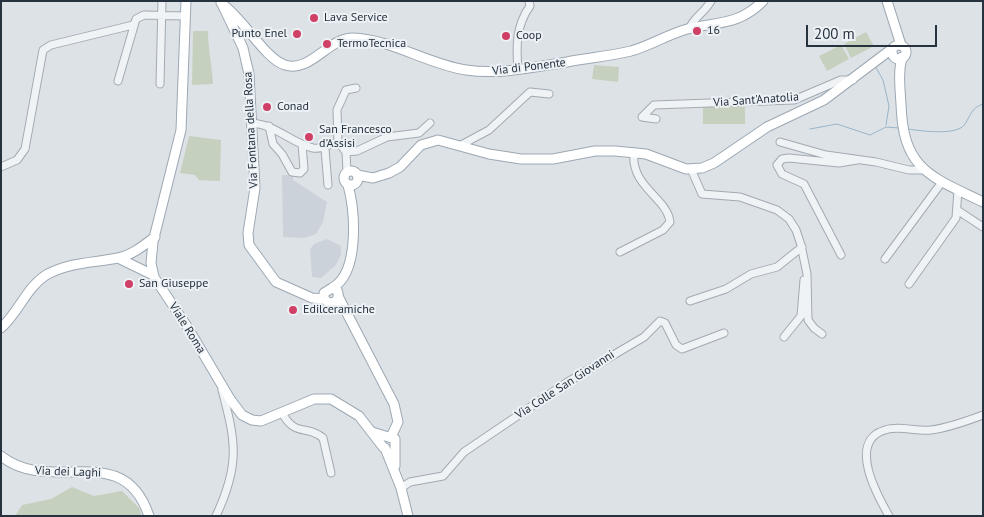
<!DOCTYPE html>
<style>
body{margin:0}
#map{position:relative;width:984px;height:517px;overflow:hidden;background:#dde2e7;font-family:"PT Sans",sans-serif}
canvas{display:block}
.frame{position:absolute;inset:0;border:2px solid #26323e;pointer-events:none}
.scale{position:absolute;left:806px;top:25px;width:131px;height:22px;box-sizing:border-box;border:2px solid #26323e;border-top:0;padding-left:6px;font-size:15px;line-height:18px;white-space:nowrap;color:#26323e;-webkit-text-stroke:4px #ecf1f5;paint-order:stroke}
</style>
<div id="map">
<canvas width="984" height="517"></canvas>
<div class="frame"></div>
<div class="scale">200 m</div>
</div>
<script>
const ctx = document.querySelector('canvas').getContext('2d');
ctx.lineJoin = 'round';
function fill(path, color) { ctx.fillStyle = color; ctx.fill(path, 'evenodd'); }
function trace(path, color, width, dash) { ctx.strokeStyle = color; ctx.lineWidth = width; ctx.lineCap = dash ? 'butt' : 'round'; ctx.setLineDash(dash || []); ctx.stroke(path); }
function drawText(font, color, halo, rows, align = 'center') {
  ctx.font = font + ' "PT Sans",sans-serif'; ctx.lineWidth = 4; ctx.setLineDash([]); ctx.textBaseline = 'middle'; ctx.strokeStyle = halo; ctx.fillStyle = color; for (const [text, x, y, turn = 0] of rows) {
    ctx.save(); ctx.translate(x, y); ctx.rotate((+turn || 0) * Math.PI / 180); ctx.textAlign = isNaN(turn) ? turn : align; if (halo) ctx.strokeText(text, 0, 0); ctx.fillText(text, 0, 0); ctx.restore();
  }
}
fill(new Path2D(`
 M 282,175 L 293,175 L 293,180 L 327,202 L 323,222 L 316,234 L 304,238 L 283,237 Z
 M 327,239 L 341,246 L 341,255 L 335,266 L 321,278 L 312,277 L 310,249 L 314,244 Z`), '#cbd2d9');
fill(new Path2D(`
 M 193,31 L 208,31 C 208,49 212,65 213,84 L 192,85 Z
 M 866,32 L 874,46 L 851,58 L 844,44 Z
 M 841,45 L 849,59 L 827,71 L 819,56 Z
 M 594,65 L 619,67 L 618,82 L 592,79 Z
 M 703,105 L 745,105 L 745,124 L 703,124 Z
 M 189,136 L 221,140 L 220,181 L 199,180 L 195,175 L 180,173 Z
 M 72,487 L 94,496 L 122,491 L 140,509 L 141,516 L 15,516 L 22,505 L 51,499 Z`), '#c5d1be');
trace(new Path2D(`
 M 875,66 L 883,80 L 889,106 L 886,125
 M 810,129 L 837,124 L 870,135 L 886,127 L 899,128
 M 908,129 C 921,131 958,136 965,124 C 971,115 971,108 983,104`), '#97b4c8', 1);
const minor = new Path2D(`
 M 689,29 C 693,18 705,12 711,1
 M 518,69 C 516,47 516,25 530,6 L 529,1
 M 118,81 L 136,19 L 144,15 L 185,16
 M 160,84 L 162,1
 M 656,119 L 642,117 L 654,105 L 794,100 L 841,80 L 853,80
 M 251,123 C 275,124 291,143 313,148 C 324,150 330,142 339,143 L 346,152 L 347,172
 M 269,126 L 273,144 L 282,154 L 292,172 L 300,173 L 304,169 L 302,144
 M 338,142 L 337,110 L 346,90 L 356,88
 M 780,142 L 826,155 L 876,162 L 909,170 L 924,170
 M 461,145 L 489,130 L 530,92 L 549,94
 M 325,149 L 328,185
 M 346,152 L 357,151 L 387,137 L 419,133 L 430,123
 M 1,167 L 17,160 L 25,149 L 43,50 L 51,45 L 133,25
 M 691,169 L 702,194 L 740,197 L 777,210 L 789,219 L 796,230 L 801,245 L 807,274 L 808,320 L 814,328 L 822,334
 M 957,210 L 983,227
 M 620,252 L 663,230 L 670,222 C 667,197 630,187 634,152
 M 841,255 L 804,184 L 782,174 L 777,165 L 782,159 L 789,158 L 839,163 L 857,160
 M 885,259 L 942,182
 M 909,284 L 956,218 L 958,190
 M 690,301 L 726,289 L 751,274 L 777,267 L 802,247
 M 784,337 L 801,316 L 804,280
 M 282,413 C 296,438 307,424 323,438 L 331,473
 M 401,488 L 410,482 L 443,476 L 464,452 L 566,383 L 644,337 L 660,321 L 665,323 L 676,345 L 682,349 L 724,333
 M 216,516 C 240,465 236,442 222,390
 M 889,516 C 877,495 847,441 885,430 C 900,425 916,432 931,430 C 948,428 967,421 983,415`);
const major = new Path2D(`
 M 186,1 L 181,130 L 153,242 L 151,263 L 154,277 L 188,328 L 230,399 L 242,415 L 252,420 L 261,421 L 314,399 L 331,399 L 359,416 L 383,447
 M 887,1 L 901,45
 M 221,3 C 243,18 265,59 285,65 C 311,73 328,38 353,38 C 390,39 430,65 466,70 C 500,75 534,67 567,62 C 588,58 610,56 631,51 C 649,46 665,36 684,30 C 715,21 737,27 763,1
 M 222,4 L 243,48 L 249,74 L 255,188 L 248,233 L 249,245 L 276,282 L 312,298 L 324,299
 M892 52a7 7 0 1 1 14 0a7 7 0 1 1-14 0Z
 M 902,57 C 898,72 900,88 901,104 C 903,169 929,176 983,202
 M344 178a7 7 0 1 1 14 0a7 7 0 1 1-14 0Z
 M 357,175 L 373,178 L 389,173 L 400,167 L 421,145 L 438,140 L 489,154 L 521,159 L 553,159 L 595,151 L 615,151 L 646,154 L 686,169 L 702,168 L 714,163 L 767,127 L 824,100 L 893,48
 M 118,258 L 153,275
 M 332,288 C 360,273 355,211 348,185
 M 337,290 L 332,288 L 324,293 L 324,299 L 329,303 C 336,303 339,299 338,293
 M 338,296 L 394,404 L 398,422 L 391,437
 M 1,328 C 19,312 26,288 46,275 C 69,262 93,263 118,258 C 132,255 143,246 155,237
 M 372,432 L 395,439 L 395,466
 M 385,448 L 401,488 L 408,516
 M 1,456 C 51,496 123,438 149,516`);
trace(minor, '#a2aab1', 9);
trace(major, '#9ca8b3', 11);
trace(minor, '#f0f3f6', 7);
trace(major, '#fff', 9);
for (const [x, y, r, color] of [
 [314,18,5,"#d03f65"],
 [697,31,5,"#d03f65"],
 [297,34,5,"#d03f65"],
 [506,36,5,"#d03f65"],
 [327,44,5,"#d03f65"],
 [267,107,5,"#d03f65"],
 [309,137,5,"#d03f65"],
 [129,284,5,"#d03f65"],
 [293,310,5,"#d03f65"]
]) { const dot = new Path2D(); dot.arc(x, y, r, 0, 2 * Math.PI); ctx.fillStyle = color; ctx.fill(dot); trace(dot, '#ecf1f5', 2); }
drawText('12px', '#26323e', '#ecf1f5', [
 ["Lava Service",324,18],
 ["16",707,31],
 ["Punto Enel",287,34,"right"],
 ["Coop",516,36],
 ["TermoTecnica",337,44],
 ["Conad",277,107],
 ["San Francesco",319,130],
 ["d'Assisi",319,144],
 ["San Giuseppe",139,284],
 ["Edilceramiche",303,310]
], 'left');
drawText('12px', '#26323e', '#ecf1f5', [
 ["Via di Ponente",529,67,-7],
 ["Via Sant'Anatolia",756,100,-4],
 ["Via Fontana della Rosa",251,130,-93],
 ["Viale Roma",187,328,58],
 ["Via Colle San Giovanni",565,385,-33],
 ["Via dei Laghi",68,472,2]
]);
</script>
